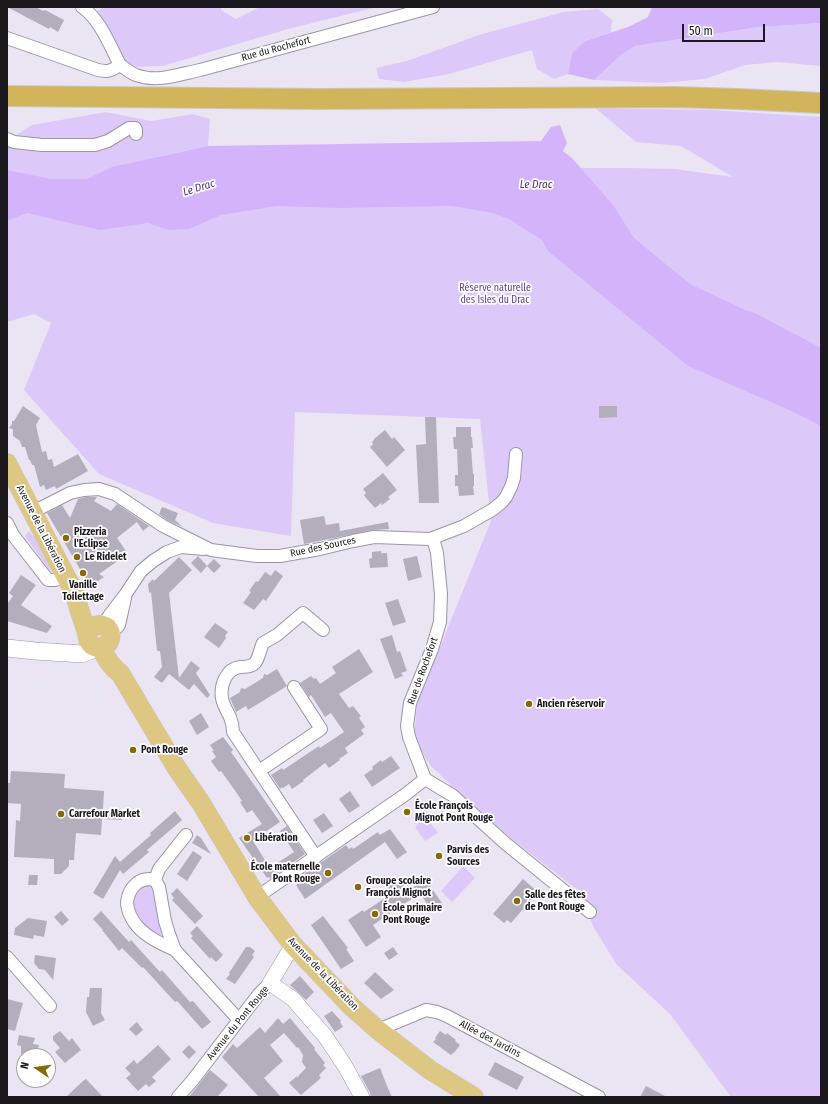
<!DOCTYPE html>
<meta charset="utf-8">
<style>
body{margin:0}
#map{position:relative;width:828px;height:1104px;overflow:hidden;background:#ebe5f3;font-family:"Fira Sans Condensed",sans-serif}
canvas{display:block}
.frame{position:absolute;inset:0;border:8px solid #1b191e;pointer-events:none}
.north{position:absolute;left:16px;top:1048px;width:40px;height:40px;box-sizing:border-box;background:#fff;border:1px solid #a4a3a5;border-radius:50%;rotate:283deg;font-size:11px;font-weight:700;line-height:16px;text-align:center;color:#1b191e}
.north::after{content:'';display:block;margin:auto;width:14px;height:18px;background:#876a06;clip-path:polygon(50% 0,100% 100%,50% 72%,0 100%)}
.scale{position:absolute;left:682px;top:24px;width:83px;height:18px;box-sizing:border-box;border:2px solid #1b191e;border-top:0;padding-left:5px;font-size:12px;line-height:14px;white-space:nowrap;color:#1b191e;-webkit-text-stroke:3px #fff;paint-order:stroke}
</style>
<div id="map">
<canvas width="828" height="1104"></canvas>
<div class="frame"></div>
<div class="north">N</div>
<div class="scale">50 m</div>
</div>
<script>
const ctx = document.querySelector('canvas').getContext('2d');
ctx.lineJoin = 'round';
function fill(path, color) { ctx.fillStyle = color; ctx.fill(path, 'evenodd'); }
function trace(path, color, width, dash) { ctx.strokeStyle = color; ctx.lineWidth = width; ctx.lineCap = dash ? 'butt' : 'round'; ctx.setLineDash(dash || []); ctx.stroke(path); }
function drawText(font, color, halo, rows, align = 'center') {
  ctx.font = font + ' "Fira Sans Condensed",sans-serif'; ctx.lineWidth = 3.5; ctx.setLineDash([]); ctx.textBaseline = 'middle'; ctx.strokeStyle = halo; ctx.fillStyle = color; for (const [text, x, y, turn = 0] of rows) {
    ctx.save(); ctx.translate(x, y); ctx.rotate((+turn || 0) * Math.PI / 180); ctx.textAlign = isNaN(turn) ? turn : align; if (halo) ctx.strokeText(text, 0, 0); ctx.fillText(text, 0, 0); ctx.restore();
  }
}
fill(new Path2D(`
 M 104,7 L 221,7 L 221,10 L 236,19 L 260,7 L 377,7 L 288,29 L 163,66 L 136,67 L 119,58 L 96,12 Z
 M 598,9 L 612,20 L 611,32 L 585,41 L 572,53 L 568,74 L 554,79 L 537,69 L 532,50 L 449,74 L 404,82 L 379,79 L 376,68 L 407,61 L 479,35 L 563,12 Z
 M 821,23 L 821,66 L 777,62 L 745,65 L 705,79 L 661,83 L 594,80 L 621,55 L 635,46 L 759,27 Z
 M 595,108 L 711,110 L 821,117 L 821,1097 L 731,1097 L 670,1014 L 617,965 L 594,928 L 579,891 L 513,840 L 464,798 L 431,766 L 414,740 L 417,704 L 491,521 L 480,419 L 295,412 L 291,536 L 213,523 L 99,474 L 24,390 L 51,323 L 34,314 L 7,322 L 7,141 L 32,125 L 106,112 L 151,121 L 193,114 L 210,119 L 208,146 L 157,157 L 246,168 L 629,168 L 675,169 L 733,177 L 681,146 L 636,142 Z
 M 29,531 L 33,536 L 37,535 L 53,569 L 50,571 L 25,536 Z
 M 425,816 L 438,833 L 425,841 L 415,827 L 420,822 L 419,819 Z
 M 463,866 L 475,878 L 452,902 L 441,891 Z
 M 142,885 L 148,885 L 153,888 L 163,932 L 160,936 L 148,931 L 133,914 L 132,895 Z`), '#ddc8fa');
fill(new Path2D(`
 M 652,7 L 821,7 L 821,23 L 759,27 L 635,46 L 621,55 L 594,80 L 568,74 L 572,53 L 585,41 L 628,27 L 648,17 Z
 M 560,125 L 567,143 L 563,151 L 572,158 L 613,205 L 634,238 L 690,284 L 745,310 L 755,313 L 821,348 L 821,426 L 796,413 L 688,366 L 548,251 L 542,240 L 509,219 L 493,213 L 452,206 L 338,208 L 277,206 L 221,215 L 189,229 L 169,230 L 148,223 L 100,230 L 27,213 L 7,221 L 7,170 L 51,179 L 87,179 L 112,167 L 208,146 L 541,141 L 551,127 Z`), '#d3b4fb');
fill(new Path2D(`
 M 7,7 L 36,7 L 43,11 L 45,10 L 64,20 L 58,32 L 50,27 L 49,29 Z
 M 23,406 L 40,418 L 36,425 L 42,452 L 46,451 L 48,460 L 52,459 L 54,467 L 78,454 L 88,471 L 56,489 L 55,486 L 46,490 L 44,485 L 40,487 L 34,465 L 32,465 L 30,460 L 29,460 L 25,447 L 22,447 L 20,441 L 13,436 L 13,429 L 9,428 L 12,424 L 12,421 L 14,421 Z
 M 599,406 L 617,406 L 617,417 L 599,418 Z
 M 425,417 L 436,417 L 439,503 L 419,503 L 416,445 L 426,444 Z
 M 456,427 L 471,427 L 471,437 L 472,437 L 473,448 L 471,448 L 473,474 L 474,474 L 474,486 L 473,486 L 474,495 L 459,496 L 458,486 L 455,486 L 455,475 L 458,475 L 457,449 L 454,449 L 453,437 L 456,437 Z
 M 385,430 L 392,439 L 394,437 L 405,450 L 387,467 L 370,447 L 373,444 L 372,442 L 374,440 L 374,439 Z
 M 383,473 L 397,490 L 388,497 L 390,499 L 382,505 L 381,503 L 375,508 L 366,498 L 364,495 L 366,493 L 363,489 Z
 M 85,497 L 97,497 L 94,501 L 111,511 L 117,504 L 149,526 L 143,531 L 137,522 L 117,538 L 128,554 L 99,574 L 104,577 L 91,586 L 84,576 L 47,513 L 62,505 L 70,518 L 78,499 Z
 M 162,507 L 178,513 L 175,520 L 183,527 L 167,520 L 159,514 Z
 M 324,516 L 326,525 L 339,523 L 340,531 L 388,522 L 389,529 L 373,530 L 304,544 L 300,520 Z
 M 381,551 L 381,553 L 387,553 L 388,567 L 370,568 L 369,559 L 372,558 L 372,552 Z
 M 198,556 L 207,566 L 201,573 L 191,563 Z
 M 417,556 L 422,577 L 408,581 L 403,559 Z
 M 179,557 L 192,570 L 169,593 L 179,678 L 191,661 L 200,668 L 196,673 L 210,695 L 207,698 L 194,684 L 189,690 L 169,674 L 162,683 L 154,677 L 162,667 L 160,651 L 157,651 L 151,592 L 149,593 L 148,584 L 153,579 L 154,581 Z
 M 214,559 L 221,566 L 214,573 L 207,566 Z
 M 275,570 L 283,576 L 266,601 L 263,599 L 254,610 L 243,603 L 251,592 L 249,591 L 256,581 L 258,582 L 265,572 L 271,576 Z
 M 21,575 L 36,585 L 21,605 L 52,626 L 47,633 L 7,621 L 7,604 L 13,596 L 9,593 Z
 M 398,599 L 406,622 L 393,626 L 385,603 Z
 M 215,623 L 228,632 L 225,636 L 226,638 L 219,648 L 204,637 Z
 M 392,635 L 397,652 L 400,651 L 407,671 L 401,673 L 403,676 L 395,679 L 380,639 Z
 M 359,649 L 373,672 L 339,694 L 349,708 L 353,706 L 361,716 L 359,718 L 365,727 L 361,730 L 364,734 L 345,748 L 348,753 L 339,759 L 340,760 L 329,768 L 325,763 L 303,780 L 304,781 L 292,789 L 289,784 L 283,788 L 282,787 L 280,789 L 271,775 L 282,768 L 283,770 L 319,746 L 320,748 L 344,732 L 331,713 L 325,717 L 311,695 L 309,697 L 300,683 L 311,676 L 314,679 L 316,678 L 320,684 L 336,673 L 332,667 Z
 M 277,669 L 287,686 L 248,710 L 246,706 L 236,712 L 230,698 L 240,692 L 241,688 L 245,689 L 263,678 L 264,674 L 267,675 Z
 M 201,713 L 209,727 L 197,735 L 189,721 Z
 M 223,737 L 233,750 L 231,752 L 280,822 L 253,840 L 253,841 L 270,868 L 294,852 L 280,831 L 287,826 L 305,854 L 270,879 L 269,877 L 267,878 L 239,838 L 262,824 L 252,810 L 247,813 L 240,802 L 242,801 L 236,792 L 221,771 L 219,772 L 211,761 L 216,757 L 212,751 L 214,751 L 210,745 Z
 M 391,756 L 400,768 L 372,787 L 364,775 L 373,769 L 372,767 L 381,760 L 382,762 Z
 M 11,771 L 65,774 L 64,788 L 104,791 L 103,809 L 123,810 L 122,820 L 102,819 L 101,835 L 76,833 L 74,860 L 69,860 L 69,866 L 61,874 L 54,874 L 54,859 L 14,857 L 16,820 L 20,821 L 21,804 L 7,803 L 7,783 L 10,783 Z
 M 350,791 L 360,806 L 349,813 L 339,799 Z
 M 175,811 L 182,820 L 147,850 L 149,852 L 123,874 L 120,870 L 103,899 L 93,893 L 115,856 L 120,862 L 151,835 L 150,833 Z
 M 324,813 L 333,826 L 322,833 L 313,820 Z
 M 390,829 L 407,852 L 397,859 L 385,842 L 305,899 L 296,885 L 300,882 L 297,879 L 346,845 L 349,849 L 352,847 L 353,849 L 378,832 L 380,835 Z
 M 197,835 L 201,838 L 211,854 L 192,843 Z
 M 193,851 L 202,857 L 187,881 L 177,874 Z
 M 29,875 L 38,875 L 37,885 L 28,885 Z
 M 399,878 L 408,891 L 425,879 L 442,903 L 431,910 L 420,893 L 373,925 L 381,937 L 366,947 L 348,920 L 363,910 L 364,912 L 391,894 L 386,886 Z
 M 523,879 L 538,892 L 511,923 L 507,920 L 504,923 L 493,914 Z
 M 177,888 L 203,916 L 195,924 L 172,900 L 174,898 L 171,894 Z
 M 61,911 L 69,920 L 62,926 L 54,917 Z
 M 101,911 L 129,942 L 131,940 L 160,972 L 162,970 L 190,1002 L 193,1001 L 211,1022 L 202,1029 L 177,1001 L 175,1002 L 143,967 L 142,968 L 122,948 L 119,951 L 102,930 L 103,930 L 93,919 Z
 M 323,916 L 348,948 L 346,949 L 354,961 L 341,969 L 311,925 Z
 M 28,918 L 47,921 L 44,937 L 34,935 L 33,939 L 14,935 L 15,928 Z
 M 197,926 L 223,955 L 216,962 L 211,957 L 210,959 L 191,938 L 193,936 L 190,933 Z
 M 246,947 L 250,947 L 255,951 L 252,955 L 254,957 L 235,984 L 226,979 L 230,974 L 229,973 Z
 M 393,947 L 398,954 L 389,960 L 384,953 Z
 M 35,955 L 56,958 L 53,980 L 45,970 L 39,969 L 34,963 Z
 M 375,972 L 394,990 L 381,999 L 364,983 Z
 M 300,976 L 314,992 L 306,1000 L 290,985 Z
 M 90,988 L 102,988 L 101,1013 L 105,1020 L 93,1026 L 86,1012 L 87,997 L 89,997 Z
 M 7,999 L 23,1003 L 15,1031 L 7,1029 Z
 M 332,1011 L 341,1021 L 340,1022 L 343,1027 L 335,1032 L 324,1016 Z
 M 278,1018 L 283,1024 L 290,1018 L 315,1048 L 314,1049 L 325,1063 L 323,1065 L 326,1068 L 319,1075 L 321,1078 L 301,1095 L 289,1083 L 297,1076 L 298,1078 L 299,1075 L 306,1068 L 302,1062 L 303,1055 L 298,1047 L 297,1048 L 284,1033 L 270,1045 L 283,1061 L 264,1078 L 281,1097 L 259,1097 L 222,1057 L 233,1044 L 237,1048 L 260,1027 L 265,1033 Z
 M 137,1022 L 143,1030 L 136,1036 L 129,1029 Z
 M 60,1031 L 69,1041 L 72,1038 L 81,1050 L 65,1063 L 55,1052 L 60,1048 L 53,1040 L 53,1036 Z
 M 440,1031 L 446,1035 L 447,1033 L 456,1040 L 455,1041 L 460,1045 L 454,1053 L 454,1052 L 451,1055 L 433,1042 L 436,1039 L 435,1038 Z
 M 19,1035 L 35,1038 L 33,1044 L 39,1045 L 36,1056 L 21,1056 L 21,1046 L 17,1045 Z
 M 158,1045 L 171,1059 L 152,1077 L 156,1081 L 149,1087 L 146,1084 L 138,1091 L 126,1078 L 131,1074 L 125,1068 L 134,1060 L 137,1064 Z
 M 189,1045 L 196,1052 L 189,1059 L 182,1052 Z
 M 495,1062 L 524,1077 L 517,1090 L 488,1075 Z
 M 380,1068 L 387,1086 L 392,1097 L 371,1097 L 370,1093 L 361,1076 Z
 M 210,1070 L 228,1085 L 217,1097 L 189,1097 Z
 M 86,1079 L 103,1097 L 66,1097 L 83,1081 Z
 M 646,1086 L 667,1097 L 640,1097 Z`), '#b4aebc');
const minor = new Path2D(`
 M 82,7 C 100,19 110,46 120,65
 M 7,38 L 98,70 C 108,72 111,71 120,65
 M 120,65 C 125,68 130,73 136,75 C 157,83 180,74 200,70 L 433,7
 M 7,139 L 14,142 L 42,145 L 95,145 L 108,141 L 129,128 L 135,128 L 136,130 L 136,134
 M 33,512 L 70,493 L 84,490 L 99,489 L 115,494 L 163,526 L 211,550 L 257,556 L 280,556 L 320,549 L 353,541 L 374,537 L 430,539 L 464,526 L 492,510 L 501,503 L 506,497 L 511,487 L 514,478 L 516,454
 M 7,523 L 13,535 L 48,580 L 55,580 L 65,577
 M 430,539 L 434,542 L 437,553 L 441,594 L 440,622 L 432,649 L 410,703 L 407,726 L 409,737 L 425,779 L 452,795 L 505,843 L 590,912
 M 103,625 L 109,616 L 125,595 L 141,571 L 153,561 L 167,552 L 181,547 L 204,549
 M 110,635 L 119,625 L 125,598
 M 259,771 L 321,729 L 294,687
 M 316,857 L 233,732 C 233,728 232,722 230,717 C 227,711 223,705 222,698 C 220,685 226,669 240,667 C 246,666 250,668 255,663 C 259,658 260,649 263,643 L 277,635 L 303,613 L 323,630
 M 155,880 L 159,869 L 186,835
 M 257,897 L 406,794 L 425,779
 M 175,950 C 162,944 148,938 138,927 C 132,921 127,910 127,902 C 129,887 140,876 155,880 L 159,887 L 161,898 L 165,921 L 169,934 L 175,950 L 239,1020
 M 7,957 L 50,1006
 M 378,1030 L 426,1010 L 437,1012 L 447,1016 L 599,1097
 M 178,1097 L 192,1081 L 259,994 L 270,983`);
const tertiary = new Path2D(`
 M 293,945 L 270,983 L 293,999 L 325,1036 L 345,1066 L 362,1097`);
const secondary = new Path2D(`
 M 7,648 L 35,651 L 82,654 L 97,648`);
const primary = new Path2D(`
 M 7,463 L 75,594 C 78,608 83,620 87,633 C 88,637 87,641 91,644 C 93,647 98,648 102,647 C 106,646 109,643 110,639 C 114,624 93,619 87,634
 M 101,648 C 106,658 111,667 120,673 L 176,767 L 201,803 L 257,897 L 293,945 L 352,1007 L 378,1030 L 430,1070 L 474,1097`);
const trunk = new Path2D(`
 M 7,96 L 318,99 L 675,97 L 739,99 L 821,103`);
trace(minor, '#9b96a3', 14);
trace(tertiary, '#9b96a3', 16);
trace(secondary, '#9b96a3', 18);
trace(primary, '#c8c8c9', 20);
trace(trunk, '#c8c8c9', 22);
trace(minor, '#fff', 12);
trace(tertiary, '#fff', 15);
trace(secondary, '#fff', 17);
trace(primary, '#ddc783', 19);
trace(trunk, '#d2b45a', 20);
for (const [x, y, r, color] of [
 [66,538,4,"#876a06"],
 [77,557,4,"#876a06"],
 [83,573,4,"#876a06"],
 [529,704,4,"#876a06"],
 [133,750,4,"#876a06"],
 [407,812,4,"#876a06"],
 [61,814,4,"#876a06"],
 [247,838,4,"#876a06"],
 [439,856,4,"#876a06"],
 [328,873,4,"#876a06"],
 [358,887,4,"#876a06"],
 [517,901,4,"#876a06"],
 [375,914,4,"#876a06"]
]) { const dot = new Path2D(); dot.arc(x, y, r, 0, 2 * Math.PI); ctx.fillStyle = color; ctx.fill(dot); trace(dot, '#fff', 1.5); }
drawText('10px', '#1b191e', '#fff', [
 ["Rue du Rochefort",276,49,-15],
 ["Avenue de la Libération",41,529,63],
 ["Rue des Sources",323,547,-12],
 ["Rue de Rochefort",423,671,-70],
 ["Avenue de la Libération",323,974,46],
 ["Avenue du Pont Rouge",238,1023,-51],
 ["Allée des Jardins",490,1039,28]
]);
drawText('10px', '#674091', '#fff', [
 ["Réserve naturelle",495,288],
 ["des Isles du Drac",495,300]
]);
drawText('bold 10px', '#1b191e', '#fff', [
 ["Pizzeria",74,532],
 ["l'Eclipse",74,544],
 ["Le Ridelet",85,557],
 ["Vanille",83,585,"center"],
 ["Toilettage",83,597,"center"],
 ["Ancien réservoir",537,704],
 ["Pont Rouge",141,750],
 ["École François",415,806],
 ["Mignot Pont Rouge",415,818],
 ["Carrefour Market",69,814],
 ["Libération",255,838],
 ["Parvis des",447,850],
 ["Sources",447,862],
 ["École maternelle",320,867,"right"],
 ["Pont Rouge",320,879,"right"],
 ["Groupe scolaire",366,881],
 ["François Mignot",366,893],
 ["Salle des fêtes",525,895],
 ["de Pont Rouge",525,907],
 ["École primaire",383,908],
 ["Pont Rouge",383,920]
], 'left');
drawText('italic 11px', '#562e7e', '#fff', [
 ["Le Drac",536,185],
 ["Le Drac",199,188,-17]
]);
</script>
